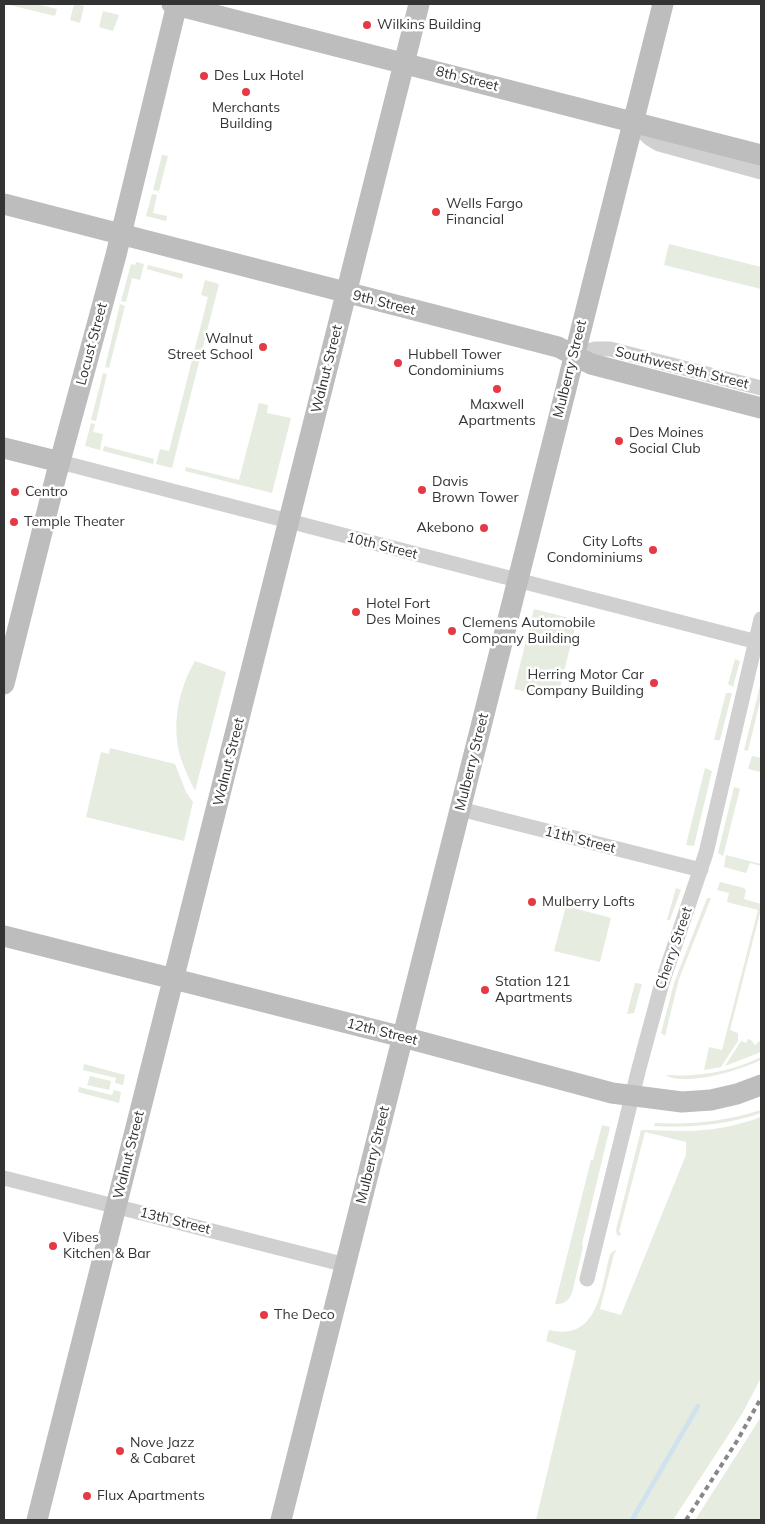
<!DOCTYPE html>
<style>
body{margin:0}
#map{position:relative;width:765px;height:1524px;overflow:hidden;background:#fff;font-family:Mulish,sans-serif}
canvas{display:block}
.frame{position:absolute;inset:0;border:5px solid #333;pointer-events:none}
</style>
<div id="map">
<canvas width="765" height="1524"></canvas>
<div class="frame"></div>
</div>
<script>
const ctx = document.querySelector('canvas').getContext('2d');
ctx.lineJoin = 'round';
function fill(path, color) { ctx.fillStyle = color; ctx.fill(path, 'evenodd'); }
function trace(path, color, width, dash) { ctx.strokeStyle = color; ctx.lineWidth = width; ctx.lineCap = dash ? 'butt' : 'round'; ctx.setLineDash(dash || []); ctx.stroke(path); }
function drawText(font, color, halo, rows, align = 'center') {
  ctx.font = font + ' Mulish,sans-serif'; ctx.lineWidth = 5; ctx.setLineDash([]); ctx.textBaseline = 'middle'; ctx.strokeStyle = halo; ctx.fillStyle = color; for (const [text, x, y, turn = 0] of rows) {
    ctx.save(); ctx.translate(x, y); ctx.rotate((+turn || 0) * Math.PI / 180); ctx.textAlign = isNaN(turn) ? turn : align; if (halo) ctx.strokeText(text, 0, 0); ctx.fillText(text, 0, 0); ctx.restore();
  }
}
fill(new Path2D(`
 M 5,4 L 36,4 L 57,9 L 55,16 Z
 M 74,4 L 84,6 L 80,23 L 70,20 Z
 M 103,11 L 119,15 L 113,31 L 99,27 Z
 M 162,155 L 168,156 L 159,191 L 153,190 Z
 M 152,194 L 157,195 L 153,213 L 167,216 L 166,221 L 146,216 Z
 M 669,244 L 761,267 L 761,289 L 664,265 Z
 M 136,262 L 144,264 L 140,280 L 132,278 L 126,302 L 121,301 L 131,264 L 135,265 Z
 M 148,265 L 183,274 L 182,279 L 147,269 Z
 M 205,280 L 219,284 L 172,468 L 156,464 L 160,449 L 169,451 L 208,297 L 201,295 Z
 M 120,304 L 125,306 L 109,368 L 105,367 Z
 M 103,373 L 107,374 L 96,421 L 91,420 Z
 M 259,403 L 268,405 L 267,413 L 291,418 L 272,493 L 185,471 L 186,467 L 239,480 Z
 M 91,423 L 95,424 L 93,432 L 103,434 L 100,450 L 85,446 Z
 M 104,446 L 154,459 L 153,464 L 103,451 Z
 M 534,609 L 577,620 L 557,699 L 514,689 Z
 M 735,659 L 740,661 L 733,687 L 728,684 Z
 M 195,661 L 226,672 L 195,791 C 190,781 185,770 181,759 C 171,726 178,690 195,661 Z
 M 761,682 L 761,697 L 748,751 L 744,750 Z
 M 726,693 L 732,693 L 720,740 L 714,740 Z
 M 110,748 L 175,764 L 186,792 L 193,802 L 184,841 L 86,817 L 101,752 L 109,754 Z
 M 752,756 L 761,758 L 761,772 L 748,769 Z
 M 705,768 L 712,771 L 694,846 L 686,845 Z
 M 734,787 L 740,789 L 723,856 L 718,853 Z
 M 726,855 L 761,864 L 761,866 L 750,863 L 746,873 L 724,867 Z
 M 720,882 L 744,888 L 746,890 L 744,899 L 761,904 L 761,909 L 730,1030 L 738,1033 L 738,1041 L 721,1067 L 704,1070 L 709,1047 L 722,1050 L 758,910 L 727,902 L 729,893 L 717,890 Z
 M 676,888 L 681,890 L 670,920 L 667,920 Z
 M 707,898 L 711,898 L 679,979 L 665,1036 L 661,1033 L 674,983 Z
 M 566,906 L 611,918 L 600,962 L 554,951 Z
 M 635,983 L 642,984 L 634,1013 L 627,1014 Z
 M 748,1039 L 751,1040 L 755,1045 L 761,1040 L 761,1052 L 725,1066 L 741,1041 L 746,1043 Z
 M 761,1057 L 761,1060 C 740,1070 687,1087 665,1075 C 699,1077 731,1072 761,1057 Z
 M 84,1064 L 125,1075 L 123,1085 L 115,1083 L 116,1078 L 83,1070 Z
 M 90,1076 L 111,1081 L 109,1090 L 87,1085 Z
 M 79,1087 L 112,1095 L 114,1090 L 121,1092 L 119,1103 L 78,1092 Z
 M 761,1110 L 761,1113 C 726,1125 691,1128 654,1126 L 655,1123 C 692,1125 726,1121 761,1110 Z
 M 761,1117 L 761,1378 L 742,1414 L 673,1520 L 536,1520 L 576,1351 L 546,1341 L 549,1330 C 599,1342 601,1288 610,1254 L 615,1250 L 616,1251 L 614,1254 L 600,1309 L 621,1315 L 686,1155 L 686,1142 L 645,1132 L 619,1232 L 621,1233 L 620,1236 L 617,1235 L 616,1230 L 641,1130 C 655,1130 670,1131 684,1131 C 711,1131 736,1126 761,1117 Z
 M 602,1125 L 610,1127 L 582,1244 L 583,1247 L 572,1293 C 568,1302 564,1304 555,1304 L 591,1160 L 593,1160 Z
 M 761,1417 L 761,1520 L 695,1520 Z`), '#e6ecdf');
trace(new Path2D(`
 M 632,1520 L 698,1406`), '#cfe2ee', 4.5);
trace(new Path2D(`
 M 634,123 L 649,138 L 659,144 L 761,172
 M 574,355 L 595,349 L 610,349 L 761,388
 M 60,462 L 761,643
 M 460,809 L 701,870
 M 4,1178 L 346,1265
 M 587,1279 L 638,1072 L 662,983 L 706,853 L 761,619`), '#d0d0d0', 15);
trace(new Path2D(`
 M 172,4 L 761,155
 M 4,204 L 558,347 L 591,364 L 761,408
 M 4,448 L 60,462
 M 4,684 L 56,476 L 116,255 L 177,4
 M 4,936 L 403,1037 L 612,1093 L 682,1102 L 711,1100 L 737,1094 L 761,1085
 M 37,1520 C 165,1015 291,509 419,4
 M 281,1520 L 663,4`), '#bdbdbd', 21);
trace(new Path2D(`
 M 686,1520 L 737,1441 L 761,1398`), '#888', 4, [5, 4]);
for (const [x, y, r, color] of [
 [367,25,5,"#e63946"],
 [204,76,5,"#e63946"],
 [246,92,5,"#e63946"],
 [436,212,5,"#e63946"],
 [263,347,5,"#e63946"],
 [398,363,5,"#e63946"],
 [497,389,5,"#e63946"],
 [619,441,5,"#e63946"],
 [422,490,5,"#e63946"],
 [15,492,5,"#e63946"],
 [14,522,5,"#e63946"],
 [484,528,5,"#e63946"],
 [653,550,5,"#e63946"],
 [356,612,5,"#e63946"],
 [452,631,5,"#e63946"],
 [654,683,5,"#e63946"],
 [532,902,5,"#e63946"],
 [485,990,5,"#e63946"],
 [53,1246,5,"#e63946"],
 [264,1315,5,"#e63946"],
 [120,1451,5,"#e63946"],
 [87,1496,5,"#e63946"]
]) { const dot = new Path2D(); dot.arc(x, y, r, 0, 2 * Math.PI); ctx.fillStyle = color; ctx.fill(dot); trace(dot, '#fff', 2); }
drawText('14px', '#333', '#fff', [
 ["Wilkins Building",377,25],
 ["Des Lux Hotel",214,76],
 ["Merchants",246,108,"center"],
 ["Building",246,124,"center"],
 ["Wells Fargo",446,204],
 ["Financial",446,220],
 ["Walnut",253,339,"right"],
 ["Street School",253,355,"right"],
 ["Hubbell Tower",408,355],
 ["Condominiums",408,371],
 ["Maxwell",497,405,"center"],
 ["Apartments",497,421,"center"],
 ["Des Moines",629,433],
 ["Social Club",629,449],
 ["Davis",432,482],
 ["Brown Tower",432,498],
 ["Centro",25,492],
 ["Temple Theater",24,522],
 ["Akebono",474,528,"right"],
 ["City Lofts",643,542,"right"],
 ["Condominiums",643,558,"right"],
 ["Hotel Fort",366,604],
 ["Des Moines",366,620],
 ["Clemens Automobile",462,623],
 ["Company Building",462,639],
 ["Herring Motor Car",644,675,"right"],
 ["Company Building",644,691,"right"],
 ["Mulberry Lofts",542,902],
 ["Station 121",495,982],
 ["Apartments",495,998],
 ["Vibes",63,1238],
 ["Kitchen & Bar",63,1254],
 ["The Deco",274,1315],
 ["Nove Jazz",130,1443],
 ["& Cabaret",130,1459],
 ["Flux Apartments",97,1496]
], 'left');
drawText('14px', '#333', '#fff', [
 ["8th Street",467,79,14],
 ["9th Street",384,303,14],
 ["Locust Street",92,344,-75],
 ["Southwest 9th Street",682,368,14],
 ["Walnut Street",327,369,-76],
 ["Mulberry Street",570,369,-76],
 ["10th Street",382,546,14],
 ["Walnut Street",229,762,-76],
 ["Mulberry Street",472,762,-76],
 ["11th Street",580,840,14],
 ["Cherry Street",674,948,-71],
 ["12th Street",382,1032,14],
 ["Walnut Street",129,1155,-76],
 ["Mulberry Street",373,1155,-76],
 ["13th Street",175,1221,14]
]);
</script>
